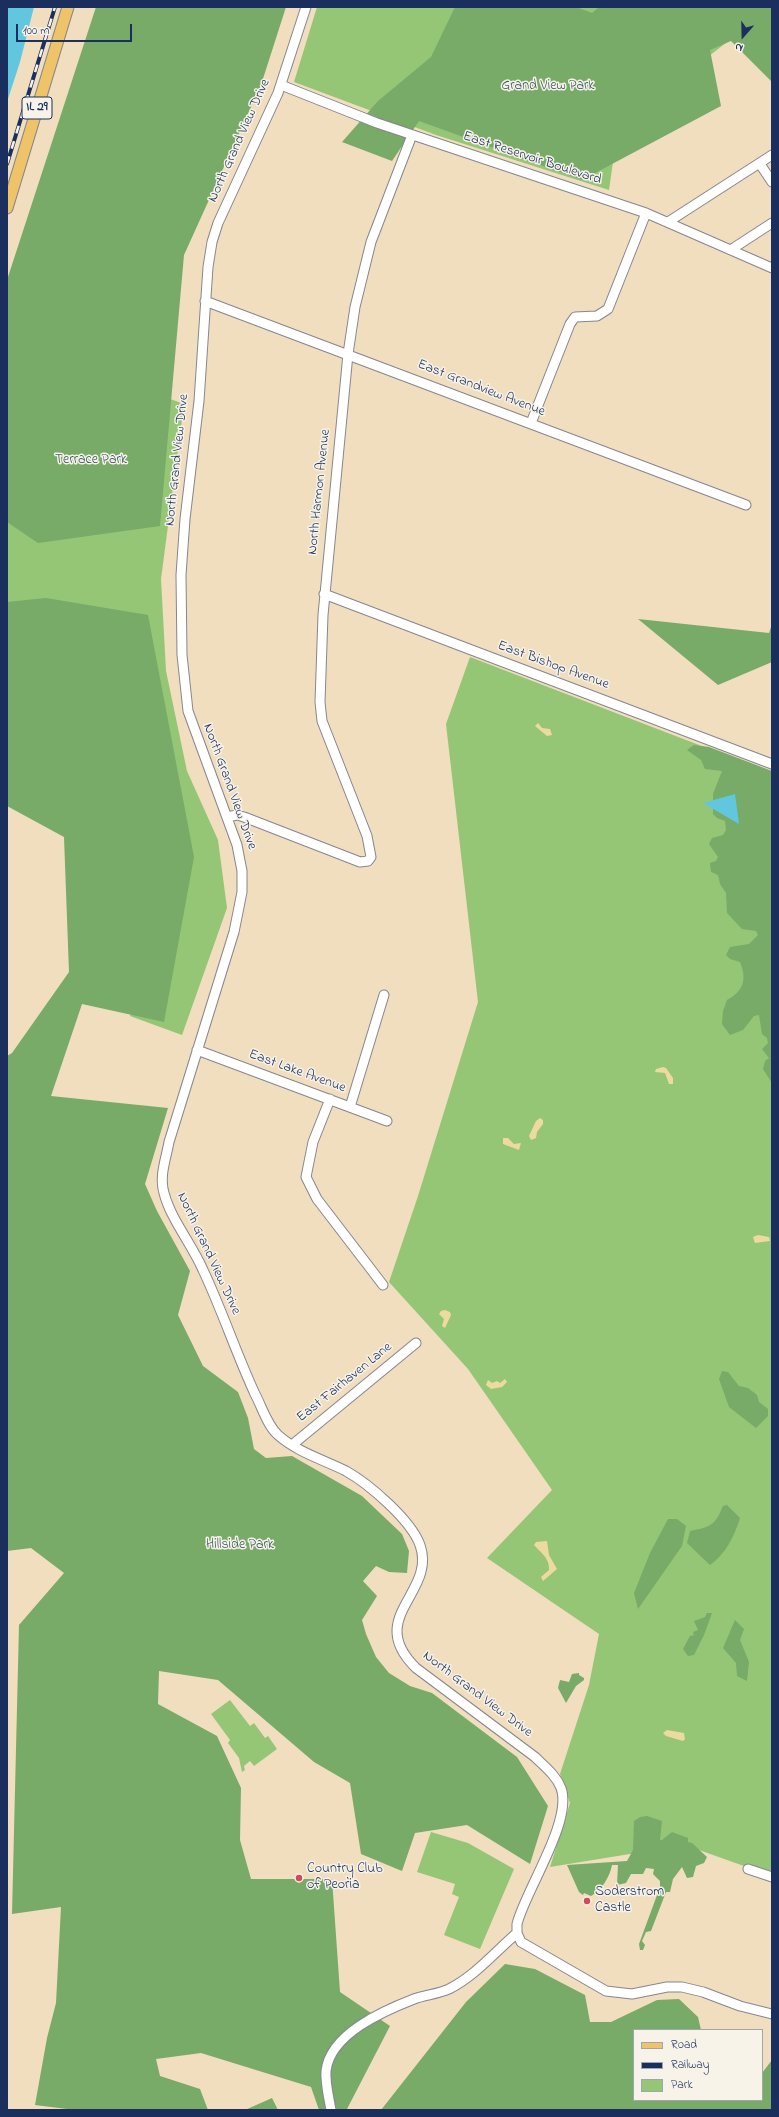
<!DOCTYPE html>
<style>
body{margin:0}
#map{position:relative;width:779px;height:2117px;overflow:hidden;background:#f0debe;font-family:"Indie Flower",sans-serif}
canvas{display:block}
.frame{position:absolute;inset:0;border:8px solid #1b2f5e;pointer-events:none}
.legend{position:absolute;left:633px;top:2029px;width:130px;height:72px;box-sizing:border-box;background:#f7f3e8;border:1px solid #9fa5b1;margin:0;padding:5px 7px;list-style:none;font-size:12px;color:#1b2f5e}
.legend li{display:flex;align-items:center;gap:8px;height:20px}
.legend b{width:20px;border:1px solid #9fa5b1}
.north{position:absolute;left:723px;top:16px;width:40px;height:40px;-webkit-text-stroke:3px #f7f3e8;paint-order:stroke;rotate:200deg;font-size:11px;font-weight:700;line-height:16px;text-align:center;color:#1b2f5e}
.north::after{content:'';display:block;margin:auto;width:14px;height:18px;background:#1b2f5e;clip-path:polygon(50% 0,100% 100%,50% 72%,0 100%)}
.scale{position:absolute;left:16px;top:24px;width:116px;height:18px;box-sizing:border-box;border:2px solid #1b2f5e;border-top:0;padding-left:5px;font-size:12px;line-height:14px;white-space:nowrap;color:#1b2f5e;-webkit-text-stroke:3px #f7f3e8;paint-order:stroke}
</style>
<div id="map">
<canvas width="779" height="2117"></canvas>
<div class="frame"></div>
<ul class="legend">
<li><b style="height:5px;background:#efc469"></b>Road</li>
<li><b style="height:5px;background:#1b2f5e"></b>Railway</li>
<li><b style="height:11px;background:#94c676"></b>Park</li>
</ul>
<div class="north">N</div>
<div class="scale">100 m</div>
</div>
<script>
const ctx = document.querySelector('canvas').getContext('2d');
ctx.lineJoin = 'round';
function fill(path, color) { ctx.fillStyle = color; ctx.fill(path, 'evenodd'); }
function trace(path, color, width, dash) { ctx.strokeStyle = color; ctx.lineWidth = width; ctx.lineCap = dash ? 'butt' : 'round'; ctx.setLineDash(dash || []); ctx.stroke(path); }
function drawText(font, color, halo, rows, align = 'center') {
  ctx.font = font + ' "Indie Flower",sans-serif'; ctx.lineWidth = 3; ctx.setLineDash([]); ctx.textBaseline = 'middle'; ctx.strokeStyle = halo; ctx.fillStyle = color; for (const [text, x, y, turn = 0] of rows) {
    ctx.save(); ctx.translate(x, y); ctx.rotate((+turn || 0) * Math.PI / 180); ctx.textAlign = isNaN(turn) ? turn : align; if (halo) ctx.strokeText(text, 0, 0); ctx.fillText(text, 0, 0); ctx.restore();
  }
}
fill(new Path2D(`
 M 317,7 L 772,7 L 618,127 L 609,190 L 436,135 L 294,82 Z
 M 7,340 L 184,404 L 161,579 L 166,671 L 187,771 L 218,840 L 227,908 L 182,1035 L 130,1016 L 187,847 L 7,785 Z
 M 470,657 L 772,773 L 772,1876 L 685,1845 L 550,1867 L 570,1803 L 560,1774 L 589,1685 L 599,1634 L 487,1558 L 552,1490 L 468,1369 L 389,1282 L 418,1196 L 478,1002 L 446,724 Z
 M 230,1700 L 250,1726 L 254,1723 L 265,1738 L 268,1736 L 277,1749 L 254,1766 L 250,1761 L 244,1766 L 245,1770 L 242,1772 L 239,1758 L 228,1743 L 230,1740 L 211,1714 Z
 M 431,1832 L 468,1843 L 514,1869 L 480,1949 L 444,1935 L 459,1897 L 452,1894 L 455,1884 L 417,1872 Z`), '#94c676');
fill(new Path2D(`
 M 96,7 L 286,7 L 261,85 L 184,255 L 160,526 L 38,543 L 7,522 L 7,280 Z
 M 455,7 L 576,7 L 592,13 L 599,7 L 772,7 L 772,82 L 731,41 L 710,50 L 721,106 L 582,180 L 419,121 L 392,161 L 342,142 L 378,101 L 431,57 Z
 M 46,598 L 148,615 L 194,857 L 164,1022 L 82,1004 L 51,1096 L 168,1108 L 145,1184 L 157,1211 L 190,1271 L 178,1315 L 203,1366 L 238,1392 L 248,1418 L 254,1449 L 266,1458 L 292,1456 L 362,1496 L 402,1534 L 409,1551 L 407,1573 L 389,1572 L 376,1566 L 363,1581 L 377,1596 L 362,1620 L 366,1634 L 376,1657 L 389,1673 L 410,1686 L 432,1693 L 517,1757 L 548,1806 L 530,1864 L 467,1825 L 415,1833 L 402,1871 L 361,1854 L 350,1783 L 314,1762 L 218,1680 L 159,1671 L 158,1704 L 217,1736 L 241,1788 L 240,1840 L 251,1879 L 332,1879 L 340,1992 L 390,2026 L 347,2109 L 352,2110 L 319,2110 L 311,2087 L 201,2053 L 156,2059 L 160,2076 L 200,2089 L 208,2110 L 75,2110 L 35,2105 L 47,2038 L 56,2003 L 61,1907 L 12,1914 L 19,1625 L 64,1573 L 31,1548 L 7,1551 L 7,1056 L 12,1053 L 69,972 L 64,837 L 7,806 L 7,602 Z
 M 638,619 L 769,633 L 772,624 L 772,662 L 718,685 Z
 M 694,745 L 709,747 L 772,771 L 772,1083 L 763,1069 L 765,1061 L 769,1058 L 762,1049 L 768,1043 L 767,1038 L 762,1034 L 759,1015 L 754,1016 L 743,1030 L 730,1035 L 722,1024 L 723,1011 L 727,1000 C 744,991 747,979 740,962 L 730,959 L 726,955 L 730,947 L 749,944 L 758,935 L 756,931 L 742,929 L 727,913 L 726,893 L 720,884 L 718,875 L 711,872 L 710,863 L 716,861 L 718,857 L 709,844 L 712,838 L 723,835 L 726,830 L 725,821 L 717,818 L 713,814 L 713,794 L 722,771 L 705,769 L 701,760 L 687,750 Z
 M 722,1371 L 728,1372 L 739,1386 L 748,1388 L 757,1395 L 759,1402 L 768,1409 L 768,1416 L 756,1428 L 729,1407 L 719,1379 Z
 M 727,1505 L 740,1518 C 735,1535 725,1555 710,1565 L 687,1543 L 690,1531 C 710,1527 715,1526 723,1506 Z
 M 668,1519 L 677,1519 L 686,1526 L 682,1546 L 638,1609 L 634,1593 L 650,1553 Z
 M 707,1613 L 712,1613 L 704,1635 L 694,1655 L 688,1656 L 683,1649 L 690,1636 L 694,1635 L 693,1632 L 698,1630 L 694,1621 L 705,1617 Z
 M 735,1620 L 744,1629 L 740,1640 L 749,1662 L 747,1681 L 737,1676 L 736,1663 L 723,1648 Z
 M 579,1673 L 579,1675 L 584,1678 L 584,1680 L 576,1686 L 566,1703 L 558,1688 L 560,1680 L 569,1682 L 572,1674 Z
 M 647,1816 L 662,1821 L 660,1840 L 662,1840 L 672,1832 L 688,1838 L 688,1842 L 692,1843 L 707,1857 L 704,1863 L 696,1866 L 693,1877 L 687,1878 L 682,1867 L 673,1879 L 670,1892 L 666,1892 L 651,1931 L 646,1932 L 642,1941 L 645,1945 L 643,1950 L 640,1950 L 639,1944 L 660,1887 L 660,1881 L 653,1874 L 654,1869 L 646,1868 L 643,1874 L 631,1874 L 626,1883 L 617,1885 L 618,1865 L 612,1865 C 610,1876 602,1890 591,1896 L 584,1893 L 583,1895 L 579,1892 L 567,1865 L 627,1861 L 633,1850 L 634,1821 L 640,1817 Z
 M 505,1964 L 535,1969 L 585,1995 L 590,2022 L 611,2022 L 657,2000 L 679,1999 L 698,2017 L 701,2030 L 634,2030 L 634,2100 L 762,2100 L 762,2073 L 772,2060 L 772,2110 L 381,2110 L 466,2002 Z
 M 272,2098 L 278,2110 L 245,2110 Z`), '#77ab67');
fill(new Path2D(`
 M 538,723 L 542,728 L 550,729 L 552,735 L 547,736 L 535,726 Z
 M 663,1067 L 666,1068 L 673,1078 L 673,1084 L 669,1084 L 665,1073 L 655,1072 L 656,1069 Z
 M 540,1118 L 543,1120 L 543,1124 L 537,1132 L 536,1138 L 531,1140 L 529,1136 L 536,1121 Z
 M 503,1138 L 508,1138 L 514,1144 L 521,1143 L 519,1150 L 503,1144 Z
 M 758,1235 L 769,1237 L 770,1241 L 755,1243 L 753,1237 Z
 M 445,1310 L 450,1312 L 451,1315 L 445,1328 L 442,1326 L 444,1319 L 439,1314 L 441,1311 Z
 M 505,1379 L 507,1382 L 502,1387 L 491,1389 L 486,1385 L 488,1380 L 492,1383 L 497,1381 L 500,1383 Z
 M 547,1541 L 549,1555 L 557,1569 L 543,1581 L 541,1577 L 549,1570 C 550,1558 540,1552 534,1545 L 536,1542 Z
 M 667,1730 L 684,1733 L 685,1739 L 683,1741 L 666,1736 L 663,1733 Z`), '#eeda9e');
fill(new Path2D(`
 M 7,7 L 34,7 L 20,62 L 7,102 Z
 M 735,794 L 739,824 L 703,803 Z`), '#61c7de');
const minor = new Path2D(`
 M 306,7 L 278,93 L 218,223 L 212,242 L 208,267 L 199,401 L 185,519 L 181,575 L 182,655 L 188,711 L 237,845 L 242,871 L 242,892 L 234,932 L 169,1142 C 166,1159 159,1176 164,1193 C 171,1220 192,1244 203,1270 C 222,1310 236,1353 255,1394 C 262,1407 267,1425 278,1435 C 297,1452 324,1460 346,1471 C 369,1484 411,1520 420,1545 C 437,1593 364,1617 416,1668 L 535,1757 C 544,1766 556,1775 561,1788 C 573,1821 525,1891 517,1924 L 517,1933 L 521,1942 L 606,1991 L 632,1994 L 667,1987 L 682,1987 L 703,1992 L 740,2006 L 772,2014
 M 281,85 L 377,123 L 646,213 L 772,268
 M 760,164 L 772,182
 M 668,222 L 772,155
 M 732,249 L 772,223
 M 205,301 L 746,505
 M 531,423 L 570,324 L 575,317 L 597,316 L 608,309 L 646,213
 M 324,594 L 772,764
 M 227,817 L 237,815 L 244,817 L 360,862 L 368,861 L 371,857 L 367,836 L 322,721 L 320,702 L 323,615 L 348,354 L 355,307 L 371,242 L 412,135
 M 197,1050 L 387,1121
 M 330,1099 L 313,1142 L 306,1177 L 317,1199 L 383,1285
 M 350,1107 L 384,995
 M 292,1445 L 416,1343
 M 748,1869 L 772,1877
 M 331,2110 C 329,2098 325,2083 326,2071 C 330,2034 383,2011 414,1999 C 425,1995 438,1994 449,1989 C 475,1976 495,1952 517,1933`);
const major = new Path2D(`
 M 7,208 L 68,7`);
trace(minor, '#86868e', 11);
trace(major, '#86868e', 13);
trace(minor, '#fff', 9);
trace(major, '#efc469', 11);
const rail = new Path2D(`
 M 7,164 L 55,7`);
trace(rail, '#1b2f5e', 4);
trace(rail, '#f7f3e8', 2.5, [8]);
for (const [x, y, r, color] of [
 [299,1878,4,"#d1495b"],
 [587,1901,4,"#d1495b"]
]) { const dot = new Path2D(); dot.arc(x, y, r, 0, 2 * Math.PI); ctx.fillStyle = color; ctx.fill(dot); trace(dot, '#f7f3e8', 1.5); }
for (const [x, y, w] of [
 [37,108,30]
]) { const box = new Path2D(); box.roundRect(x - w / 2, y - 11, w, 22, 3); ctx.fillStyle = '#f7f3e8'; ctx.fill(box); trace(box, '#1b2f5e', 1); }
drawText('bold 13px', '#1b2f5e', null, [
 ["IL 29",37,108]
]);
drawText('14px', '#395564', '#f7f3e8', [
 ["Grand View Park",548,87],
 ["Terrace Park",91,461],
 ["Hillside Park",240,1546]
]);
drawText('14px', '#1b2f5e', '#f7f3e8', [
 ["North Grand View Drive",240,141,-66],
 ["East Reservoir Boulevard",532,159,18],
 ["East Grandview Avenue",481,389,21],
 ["North Grand View Drive",178,460,-84],
 ["North Harmon Avenue",320,492,-84],
 ["East Bishop Avenue",553,666,20],
 ["North Grand View Drive",229,787,70],
 ["East Lake Avenue",297,1072,20],
 ["North Grand View Drive",208,1254,65],
 ["East Fairhaven Lane",345,1383,-39],
 ["North Grand View Drive",477,1695,37]
]);
drawText('14px', '#1b2f5e', '#f7f3e8', [
 ["Country Club",307,1870],
 ["of Peoria",307,1886],
 ["Soderstrom",595,1893],
 ["Castle",595,1909]
], 'left');
</script>
